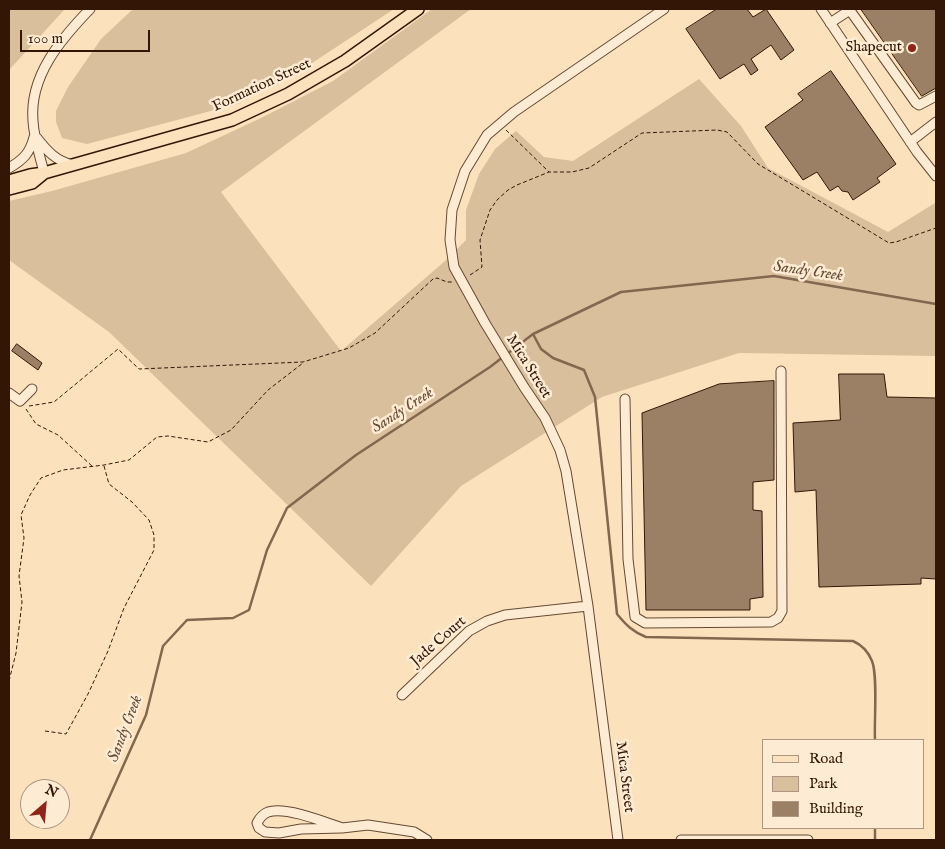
<!DOCTYPE html>
<style>
body{margin:0}
#map{position:relative;width:945px;height:849px;overflow:hidden;background:#fce2bc;font-family:"IM FELL English",serif}
canvas{display:block}
.frame{position:absolute;inset:0;border:10px solid #331606;pointer-events:none}
.legend{position:absolute;left:762px;top:739px;width:162px;height:90px;box-sizing:border-box;background:#fdecd3;border:1px solid #ac9681;margin:0;padding:6px 9px;list-style:none;font-size:15px;color:#331606}
.legend li{display:flex;align-items:center;gap:10px;height:25px}
.legend b{width:25px;border:1px solid #ac9681}
.north{position:absolute;left:20px;top:779px;width:50px;height:50px;box-sizing:border-box;background:#fdecd3;border:1px solid #ac9681;border-radius:50%;rotate:27deg;font-size:14px;font-weight:700;line-height:20px;text-align:center;color:#331606}
.north::after{content:'';display:block;margin:auto;width:18px;height:22px;background:#8f2418;clip-path:polygon(50% 0,100% 100%,50% 72%,0 100%)}
.scale{position:absolute;left:20px;top:30px;width:130px;height:22px;box-sizing:border-box;border:2px solid #331606;border-top:0;padding-left:6px;font-size:15px;line-height:18px;white-space:nowrap;color:#331606;-webkit-text-stroke:4px #fdecd3;paint-order:stroke}
</style>
<div id="map">
<canvas width="945" height="849"></canvas>
<div class="frame"></div>
<ul class="legend">
<li><b style="height:6px;background:#fce2bc"></b>Road</li>
<li><b style="height:14px;background:#dabf9d"></b>Park</li>
<li><b style="height:14px;background:#9c8065"></b>Building</li>
</ul>
<div class="north">N</div>
<div class="scale">100 m</div>
</div>
<script>
const ctx = document.querySelector('canvas').getContext('2d');
ctx.lineJoin = 'round';
function fill(path, color) { ctx.fillStyle = color; ctx.fill(path, 'evenodd'); }
function trace(path, color, width, dash) { ctx.strokeStyle = color; ctx.lineWidth = width; ctx.lineCap = dash ? 'butt' : 'round'; ctx.setLineDash(dash || []); ctx.stroke(path); }
function drawText(font, color, halo, rows, align = 'center') {
  ctx.font = font + ' "IM FELL English",serif'; ctx.lineWidth = 5; ctx.setLineDash([]); ctx.textBaseline = 'middle'; ctx.strokeStyle = halo; ctx.fillStyle = color; for (const [text, x, y, turn = 0] of rows) {
    ctx.save(); ctx.translate(x, y); ctx.rotate((+turn || 0) * Math.PI / 180); ctx.textAlign = isNaN(turn) ? turn : align; if (halo) ctx.strokeText(text, 0, 0); ctx.fillText(text, 0, 0); ctx.restore();
  }
}
fill(new Path2D(`
 M 9,9 L 65,9 L 9,70 Z
 M 133,9 L 394,9 L 291,77 L 237,104 L 87,144 L 62,138 L 56,122 L 56,111 L 68,87 L 101,39 Z
 M 432,9 L 471,9 L 221,192 L 341,351 L 445,261 L 466,240 L 466,210 L 479,174 L 495,149 L 516,131 L 544,157 L 573,161 L 699,79 L 741,126 L 768,168 L 888,232 L 935,203 L 936,204 L 936,356 L 739,353 L 602,397 L 461,486 L 371,586 L 109,332 L 9,260 L 9,201 L 52,191 L 186,153 L 263,117 L 333,81 Z`), '#dabf9d');
trace(new Path2D(`
 M 533,334 L 541,349 L 553,358 L 584,370 L 595,397 L 617,614 C 626,625 633,632 646,637 L 853,641 C 862,645 868,651 872,661 C 878,676 874,721 875,740
 M 875,828 L 875,840
 M 90,840 L 146,715 L 163,646 L 187,620 L 233,618 L 249,610 L 267,550 L 287,508 L 356,455 L 490,367 L 533,334 L 621,292 L 774,276 L 936,304`), '#83674e', 2.5);
const building = new Path2D(`
 M 717,9 L 747,9 L 753,17 L 766,9 L 794,50 L 781,60 L 771,45 L 751,59 L 758,70 L 751,75 L 744,64 L 720,79 L 686,29 Z
 M 861,9 L 936,9 L 936,88 L 922,96 Z
 M 831,71 L 896,164 L 877,178 L 880,182 L 853,200 L 848,192 L 842,191 L 838,186 L 830,191 L 817,172 L 803,180 L 765,127 L 803,100 L 798,94 Z
 M 17,344 L 42,363 L 38,370 L 12,351 Z
 M 839,374 L 884,374 L 887,397 L 936,398 L 936,579 L 921,578 L 921,584 L 819,587 L 816,490 L 795,492 L 793,423 L 840,420 Z
 M 774,381 L 774,480 L 753,482 L 753,510 L 762,511 L 763,597 L 750,599 L 750,610 L 646,610 L 642,413 L 719,384 Z`);
fill(building, '#9c8065');
trace(building, '#331606', 1);
const minor = new Path2D(`
 M 821,9 L 917,152 L 936,176
 M 849,9 L 916,103 L 919,105 L 936,96
 M 830,23 L 850,10
 M 37,138 C 47,151 56,161 73,165
 M 910,142 L 936,122
 M 9,168 C 23,160 30,153 34,137
 M 44,173 C 40,156 34,139 33,121 C 29,76 61,39 90,9
 M 9,393 L 20,401 L 32,389
 M 625,399 L 628,559 L 635,617 L 645,623 L 771,622 L 778,618 L 782,611 L 781,371
 M 402,695 L 469,631 L 487,621 L 505,615 L 588,606
 M 342,828 C 325,822 285,806 268,812 C 263,814 259,819 257,823 L 259,828 L 265,832 L 279,833 L 301,829 L 342,828 L 368,825 L 414,832 L 427,840
 M 618,840 L 588,606 L 566,471 L 560,450 L 545,418 L 524,387 L 485,323 L 454,267 L 450,240 L 452,210 L 465,171 L 487,135 L 514,112 L 664,9
 M 681,840 L 808,840`);
const major = new Path2D(`
 M 9,181 L 30,175 L 44,173 L 232,120 L 288,94 L 345,61 L 418,9
 M 9,189 L 32,183 L 43,174`);
trace(minor, '#654934', 11);
trace(major, '#331606', 14);
trace(new Path2D(`
 M 506,130 L 549,172
 M 470,275 L 482,267 L 480,240 L 490,210 L 497,200 L 508,190 L 517,185 L 549,172 L 572,172 L 589,168 L 642,133 L 717,130 L 727,132 L 758,164 L 889,243 L 896,242 L 936,228
 M 29,406 L 54,402 L 118,349 L 139,369 L 303,362 L 349,348 L 375,333 L 433,279 L 437,278 L 447,282 L 452,282
 M 26,409 L 36,424 L 58,435 L 92,466
 M 9,681 L 16,653 L 22,602 L 19,576 L 24,538 L 21,515 L 30,495 L 41,478 L 63,470 L 104,465 L 129,460 L 157,437 L 168,436 L 208,442 L 231,430 L 268,390 L 303,363
 M 45,731 L 66,734 L 88,694 L 108,651 L 124,608 L 154,550 L 154,535 L 149,520 L 132,502 L 109,484 L 104,466`), '#331606', 1, [4, 2.5]);
trace(minor, '#fdecd3', 9);
trace(major, '#fce2bc', 11);
for (const [x, y, r, color] of [
 [912,48,5,"#8f2418"]
]) { const dot = new Path2D(); dot.arc(x, y, r, 0, 2 * Math.PI); ctx.fillStyle = color; ctx.fill(dot); trace(dot, '#fdecd3', 2); }
drawText('15px', '#331606', '#fdecd3', [
 ["Shapecut",902,48]
], 'right');
drawText('15px', '#331606', '#fdecd3', [
 ["Formation Street",262,86,-25],
 ["Mica Street",528,367,58],
 ["Jade Court",439,642,-41],
 ["Mica Street",624,777,83]
]);
drawText('italic 16px', '#684c36', '#fdecd3', [
 ["Sandy Creek",808,272,8],
 ["Sandy Creek",403,411,-33],
 ["Sandy Creek",126,729,-69]
]);
</script>
